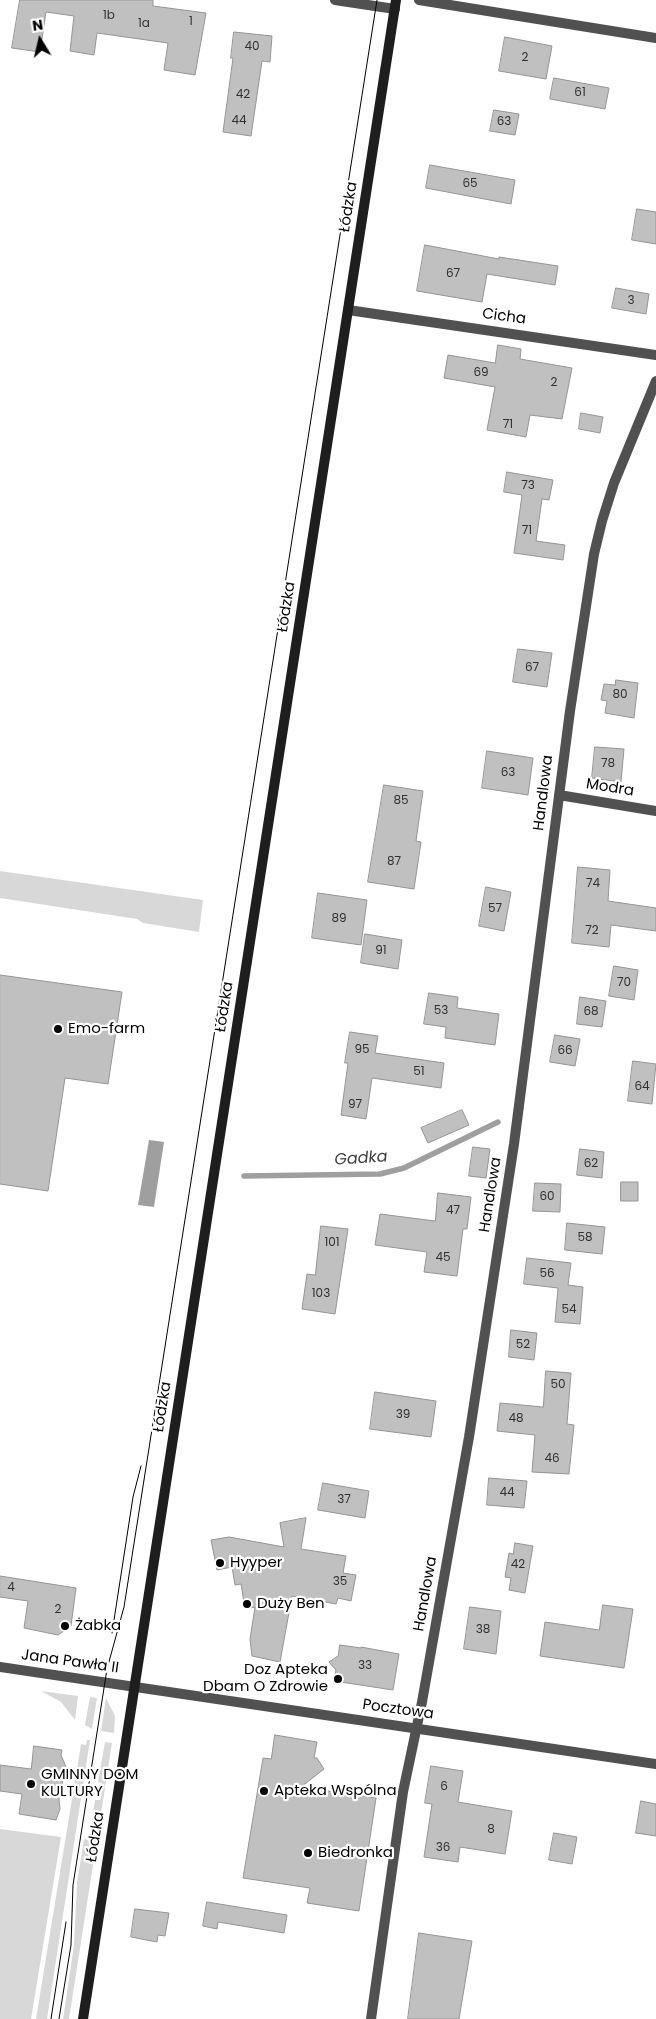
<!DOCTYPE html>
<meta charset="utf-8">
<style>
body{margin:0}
#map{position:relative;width:656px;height:2019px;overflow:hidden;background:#fff;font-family:Poppins,sans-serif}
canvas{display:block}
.north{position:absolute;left:15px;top:15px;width:50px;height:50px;-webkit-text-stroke:4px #fff;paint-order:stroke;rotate:351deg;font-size:14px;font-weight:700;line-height:20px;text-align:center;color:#000}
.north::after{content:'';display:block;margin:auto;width:18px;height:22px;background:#000;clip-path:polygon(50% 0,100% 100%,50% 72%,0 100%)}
</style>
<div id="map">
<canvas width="656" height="2019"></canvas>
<div class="north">N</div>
</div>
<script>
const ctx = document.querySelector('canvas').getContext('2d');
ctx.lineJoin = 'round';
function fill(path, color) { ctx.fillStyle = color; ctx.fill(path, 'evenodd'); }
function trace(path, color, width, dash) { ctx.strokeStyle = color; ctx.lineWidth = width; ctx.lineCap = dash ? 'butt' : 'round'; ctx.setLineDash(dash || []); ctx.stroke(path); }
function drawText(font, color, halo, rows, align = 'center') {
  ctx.font = font + ' Poppins,sans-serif'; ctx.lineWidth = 4.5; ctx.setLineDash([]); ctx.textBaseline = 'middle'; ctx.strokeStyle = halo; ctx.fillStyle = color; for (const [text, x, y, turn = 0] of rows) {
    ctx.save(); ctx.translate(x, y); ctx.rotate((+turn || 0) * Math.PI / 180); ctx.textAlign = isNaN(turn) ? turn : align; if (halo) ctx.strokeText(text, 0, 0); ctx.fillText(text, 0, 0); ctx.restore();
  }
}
fill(new Path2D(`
 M 0,871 L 203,900 L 199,932 L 143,923 L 137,919 L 0,898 Z
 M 41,1691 L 78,1696 L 75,1720 L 61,1702 Z
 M 90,1697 L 97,1698 L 92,1729 L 85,1725 Z
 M 106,1698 L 115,1716 L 114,1733 L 101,1731 Z
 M 87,1740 L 90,1740 L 47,2019 L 36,2019 L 81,1744 L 86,1745 Z
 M 105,1742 L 112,1743 L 69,2019 L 63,2019 L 74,1945 L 77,1883 L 84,1839 L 89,1840 L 95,1800 L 100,1800 L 102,1783 L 98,1782 Z
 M 0,1829 L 61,1837 L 31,2019 L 0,2019 Z`), '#d8d8d8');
fill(new Path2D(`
 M 149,1140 L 164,1142 L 154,1207 L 138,1205 Z`), '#9f9f9f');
trace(new Path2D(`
 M 244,1176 L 380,1174 L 404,1168 L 498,1122`), '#9f9f9f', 5.5);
const building = new Path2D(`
 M 20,0 L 153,0 L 153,6 L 206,13 L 195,75 L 164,70 L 168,43 L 97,33 L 94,55 L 70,51 L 74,16 L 46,12 L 40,52 L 12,48 Z
 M 234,32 L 272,36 L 270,62 L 262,61 L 251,136 L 223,132 L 233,58 L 231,58 Z
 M 505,37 L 552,46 L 546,79 L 499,71 Z
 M 554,78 L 609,88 L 605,109 L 550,99 Z
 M 494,110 L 519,114 L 515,135 L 490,131 Z
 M 430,165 L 515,180 L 511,204 L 426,188 Z
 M 637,209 L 656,212 L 656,244 L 632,240 Z
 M 425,245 L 499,259 L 499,257 L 558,266 L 555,285 L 487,274 L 482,302 L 417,291 Z
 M 616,288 L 649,294 L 646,314 L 612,308 Z
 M 498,345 L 521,349 L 520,359 L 572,368 L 562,419 L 530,415 L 526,437 L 487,430 L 495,387 L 444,378 L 448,355 L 495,363 Z
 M 581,413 L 603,417 L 600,433 L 579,429 Z
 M 507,472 L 553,480 L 549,500 L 542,499 L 536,541 L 565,545 L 563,560 L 514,553 L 522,495 L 504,492 Z
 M 518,649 L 552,653 L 547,687 L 513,682 Z
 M 616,680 L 638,683 L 634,718 L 605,713 L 607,701 L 601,700 L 604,684 L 615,685 Z
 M 595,747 L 624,749 L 621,782 L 592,778 Z
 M 487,751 L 533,758 L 528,795 L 482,788 Z
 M 384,785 L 423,791 L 416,841 L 421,842 L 414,889 L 368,882 Z
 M 578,867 L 610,870 L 608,901 L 656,908 L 656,931 L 611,925 L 609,947 L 572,943 Z
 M 486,887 L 511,892 L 504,931 L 479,926 Z
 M 318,893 L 367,900 L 361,945 L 312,938 Z
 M 365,934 L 402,940 L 398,969 L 361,963 Z
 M 614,966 L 638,970 L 634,1000 L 609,996 Z
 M 0,975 L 122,992 L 108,1084 L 65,1078 L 48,1191 L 0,1184 Z
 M 429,993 L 458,997 L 457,1008 L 499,1014 L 495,1045 L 445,1038 L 446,1027 L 424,1024 Z
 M 580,997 L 606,1001 L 602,1027 L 577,1024 Z
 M 350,1032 L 378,1036 L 375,1053 L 444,1063 L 441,1088 L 372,1078 L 366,1119 L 341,1115 L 348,1063 L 345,1063 Z
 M 555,1035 L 580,1039 L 575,1066 L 550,1062 Z
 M 633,1061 L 656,1064 L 652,1104 L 628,1101 Z
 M 462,1110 L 469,1125 L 428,1143 L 421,1128 Z
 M 473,1147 L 490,1149 L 486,1178 L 469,1176 Z
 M 580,1149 L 604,1152 L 602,1178 L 577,1175 Z
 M 621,1182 L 638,1182 L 638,1201 L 621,1201 Z
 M 535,1183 L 561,1184 L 560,1212 L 533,1211 Z
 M 438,1193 L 471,1197 L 467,1229 L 463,1229 L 457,1276 L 424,1272 L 427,1252 L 375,1245 L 380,1214 L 435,1221 Z
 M 567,1223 L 605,1227 L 602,1254 L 565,1250 Z
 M 321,1226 L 348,1229 L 335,1314 L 302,1309 L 307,1274 L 315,1275 Z
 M 527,1258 L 571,1263 L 568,1285 L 583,1287 L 580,1324 L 555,1322 L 558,1288 L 524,1284 Z
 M 511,1330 L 537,1333 L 534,1360 L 509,1357 Z
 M 546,1371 L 571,1373 L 567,1424 L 574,1425 L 569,1474 L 532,1472 L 535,1435 L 497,1431 L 500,1403 L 543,1407 Z
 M 375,1392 L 436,1401 L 431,1437 L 370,1429 Z
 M 489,1478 L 527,1481 L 524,1508 L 487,1505 Z
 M 323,1483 L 369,1491 L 365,1518 L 318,1510 Z
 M 306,1518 L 301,1549 L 346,1556 L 343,1573 L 356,1575 L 351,1601 L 338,1598 L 336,1604 L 292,1596 L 280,1662 L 252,1656 L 250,1639 L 255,1607 L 245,1609 L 241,1584 L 235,1585 L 232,1567 L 217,1570 L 211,1540 L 229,1537 L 284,1547 L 280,1523 Z
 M 515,1543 L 533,1546 L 525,1593 L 509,1590 L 511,1578 L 505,1577 L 509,1553 L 513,1554 Z
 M 0,1576 L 76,1588 L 71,1626 L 58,1635 L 24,1628 L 28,1601 L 0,1597 Z
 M 603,1605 L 633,1609 L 624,1668 L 540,1656 L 545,1622 L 599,1630 Z
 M 470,1607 L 501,1611 L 496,1654 L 464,1649 Z
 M 340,1645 L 361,1648 L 361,1647 L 399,1654 L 393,1690 L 334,1681 L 336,1670 L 329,1662 L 338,1656 Z
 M 275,1735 L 317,1742 L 314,1758 L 317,1758 L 324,1769 L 301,1787 L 376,1798 L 359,1911 L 307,1903 L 310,1888 L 243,1878 L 263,1758 L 271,1759 Z
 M 34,1746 L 62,1750 L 61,1755 L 66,1767 L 59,1799 L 60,1809 L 56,1820 L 19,1814 L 22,1794 L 0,1791 L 0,1765 L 31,1769 Z
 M 431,1766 L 463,1771 L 458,1802 L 512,1811 L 505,1854 L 460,1847 L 458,1862 L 424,1857 L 432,1804 L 425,1803 Z
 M 641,1801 L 656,1804 L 656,1836 L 636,1833 Z
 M 554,1833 L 577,1837 L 572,1864 L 549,1860 Z
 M 207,1902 L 287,1915 L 284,1933 L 218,1922 L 217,1929 L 203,1926 Z
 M 135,1909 L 169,1913 L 165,1936 L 158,1935 L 157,1942 L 131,1937 Z
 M 419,1933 L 472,1941 L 459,2019 L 408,2019 Z`);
fill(building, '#c0c0c0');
trace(building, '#959595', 1);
trace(new Path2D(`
 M 335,0 L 395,9
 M 419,0 L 656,38
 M 348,310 L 656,355
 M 559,795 L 656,811
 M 371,2019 L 403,1792 L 422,1702 L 469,1437 L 514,1144 L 570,711 L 594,554 L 602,521 L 614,483 L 656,381`), '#515151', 10);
trace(new Path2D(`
 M 0,1667 L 656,1764`), '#515151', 10);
trace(new Path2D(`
 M 83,2019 L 396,0`), '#1e1e1e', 10);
trace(new Path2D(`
 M 112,1633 L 133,1497 L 141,1466
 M 51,2019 L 66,1922
 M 59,2019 L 71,1945 L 73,1885 L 107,1669 L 124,1607 L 377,0`), '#000', 1);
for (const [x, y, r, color] of [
 [58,1029,5,"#000"],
 [220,1563,5,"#000"],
 [247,1604,5,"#000"],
 [65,1626,5,"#000"],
 [338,1679,5,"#000"],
 [31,1784,5,"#000"],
 [264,1791,5,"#000"],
 [308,1853,5,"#000"]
]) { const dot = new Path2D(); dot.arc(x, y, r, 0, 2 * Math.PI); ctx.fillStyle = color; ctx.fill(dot); trace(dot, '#fff', 2); }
drawText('12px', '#303030', null, [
 ["1b",109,16],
 ["1",191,22],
 ["1a",144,24],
 ["40",252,47],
 ["2",525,58],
 ["61",580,93],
 ["42",243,95],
 ["44",239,121],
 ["63",504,122],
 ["65",470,184],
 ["67",453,274],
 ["3",631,301],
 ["69",481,373],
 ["2",554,383],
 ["71",508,425],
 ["73",528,486],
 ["71",527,531],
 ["67",532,668],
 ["80",620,695],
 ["78",608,764],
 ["63",508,773],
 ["85",401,801],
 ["87",394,862],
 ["74",593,884],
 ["57",495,909],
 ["89",339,919],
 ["72",592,931],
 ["91",381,951],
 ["70",624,983],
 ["53",441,1011],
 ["68",591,1012],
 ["95",362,1050],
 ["66",565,1051],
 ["51",419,1072],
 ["64",642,1087],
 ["97",355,1105],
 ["62",591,1164],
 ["60",547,1197],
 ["47",453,1211],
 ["58",585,1238],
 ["101",332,1243],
 ["45",443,1258],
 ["56",547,1274],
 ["103",321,1294],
 ["54",569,1310],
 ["52",523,1345],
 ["50",558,1385],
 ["39",403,1415],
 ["48",516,1419],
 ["46",552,1459],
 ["44",507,1493],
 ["37",344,1500],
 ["42",518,1565],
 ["35",340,1582],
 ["4",11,1588],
 ["2",58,1610],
 ["38",483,1630],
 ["33",365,1666],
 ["6",444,1787],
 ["8",491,1830],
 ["36",443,1848]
]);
drawText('15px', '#000', '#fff', [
 ["Łódzka",349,207,-81],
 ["Cicha",504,317,8],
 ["Łódzka",287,607,-81],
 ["Modra",610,788,9],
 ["Handlowa",544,793,-83],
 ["Łódzka",225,1007,-81],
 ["Handlowa",491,1195,-81],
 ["Łódzka",163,1407,-81],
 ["Handlowa",426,1594,-80],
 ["Jana Pawła II",70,1662,8],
 ["Pocztowa",398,1710,8],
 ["Łódzka",96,1837,-81]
]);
drawText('15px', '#000', '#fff', [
 ["Emo-farm",68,1029],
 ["Hyyper",230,1563],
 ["Duży Ben",257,1604],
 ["Żabka",75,1626],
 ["Doz Apteka",328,1670,"right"],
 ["Dbam O Zdrowie",328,1687,"right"],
 ["GMINNY DOM",41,1775],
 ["KULTURY",41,1792],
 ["Apteka Wspólna",274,1791],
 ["Biedronka",318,1853]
], 'left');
drawText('italic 16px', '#404040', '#fff', [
 ["Gadka",361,1159,-4]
]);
</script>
